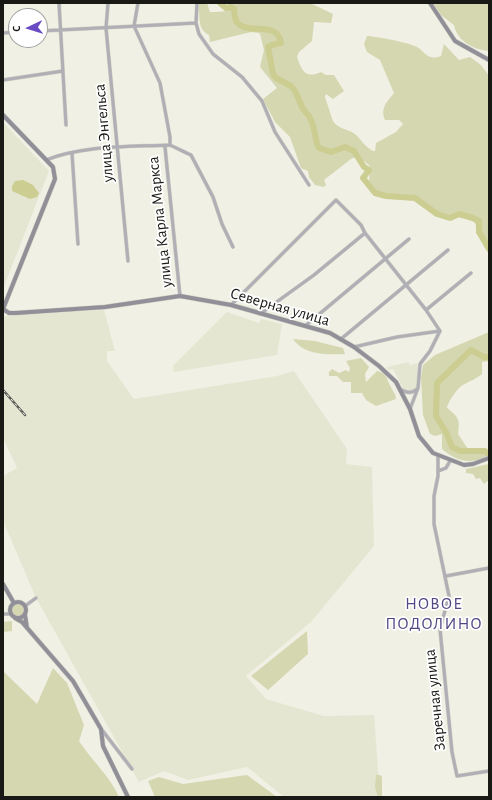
<!DOCTYPE html>
<meta charset="utf-8">
<style>
body{margin:0}
#map{position:relative;width:492px;height:800px;overflow:hidden;background:#f0f0e4;font-family:"Alegreya Sans",sans-serif}
canvas{display:block}
.frame{position:absolute;inset:0;border:4px solid #191a15;pointer-events:none}
.north{position:absolute;left:8px;top:8px;width:40px;height:40px;box-sizing:border-box;background:#fff;border:1px solid #a3a3a1;border-radius:50%;rotate:266deg;font-size:11px;font-weight:700;line-height:16px;text-align:center;color:#191a15}
.north::after{content:'';display:block;margin:auto;width:14px;height:18px;background:#694bc4;clip-path:polygon(50% 0,100% 100%,50% 72%,0 100%)}
</style>
<div id="map">
<canvas width="492" height="800"></canvas>
<div class="frame"></div>
<div class="north">С</div>
</div>
<script>
const ctx = document.querySelector('canvas').getContext('2d');
ctx.lineJoin = 'round';
function fill(path, color) { ctx.fillStyle = color; ctx.fill(path, 'evenodd'); }
function trace(path, color, width, dash) { ctx.strokeStyle = color; ctx.lineWidth = width; ctx.lineCap = dash ? 'butt' : 'round'; ctx.setLineDash(dash || []); ctx.stroke(path); }
function drawText(font, color, halo, rows, align = 'center') {
  ctx.font = font + ' "Alegreya Sans",sans-serif'; ctx.lineWidth = 3.5; ctx.setLineDash([]); ctx.textBaseline = 'middle'; ctx.strokeStyle = halo; ctx.fillStyle = color; for (const [text, x, y, turn = 0] of rows) {
    ctx.save(); ctx.translate(x, y); ctx.rotate((+turn || 0) * Math.PI / 180); ctx.textAlign = isNaN(turn) ? turn : align; if (halo) ctx.strokeText(text, 0, 0); ctx.fillText(text, 0, 0); ctx.restore();
  }
}
fill(new Path2D(`
 M 3,122 L 49,171 L 3,289 Z
 M 104,310 L 115,351 L 107,351 L 107,361 L 134,399 L 277,376 L 294,371 L 347,449 L 346,464 L 372,467 L 374,546 L 311,622 L 246,676 L 266,699 L 324,716 L 374,715 L 380,797 L 284,797 L 247,767 L 188,780 L 164,771 L 139,782 L 36,598 L 3,521 L 3,476 L 17,468 L 3,438 L 4,316 Z
 M 227,312 L 259,323 L 261,319 L 282,324 L 277,355 L 174,372 L 173,366 Z
 M 409,362 L 410,365 L 417,363 L 418,387 L 413,391 L 404,390 L 393,369 L 388,370 L 387,367 Z`), '#e5e6d2');
fill(new Path2D(`
 M 207,3 L 210,12 C 217,12 225,12 231,9 L 227,3 L 310,3 L 333,14 L 331,23 L 314,22 L 312,41 L 299,52 L 297,57 C 302,71 305,79 321,72 L 326,75 L 334,75 L 344,91 L 333,99 L 326,94 L 325,97 C 327,102 332,119 333,121 C 338,129 348,129 355,134 C 361,139 365,147 373,151 L 375,151 L 376,143 L 396,132 L 403,124 L 399,120 L 385,120 C 380,108 387,102 394,93 L 380,60 L 367,52 L 364,44 L 367,36 C 375,36 410,43 417,47 C 425,52 428,61 441,56 L 444,44 L 459,60 L 470,57 L 481,65 L 489,76 L 489,247 L 474,222 L 465,218 L 443,214 L 422,206 L 419,198 L 378,193 L 372,189 L 369,182 L 370,166 L 358,156 L 351,159 L 324,180 L 326,185 L 324,187 L 315,185 L 309,177 L 308,171 L 301,168 L 290,137 L 275,122 L 263,99 L 277,88 L 260,67 L 264,50 L 260,34 L 259,33 L 251,32 L 210,42 L 209,35 C 196,29 201,14 198,4 Z
 M 433,3 L 489,3 L 489,51 C 474,50 457,41 454,25 L 441,15 Z
 M 489,332 L 489,361 L 482,362 L 482,374 C 476,379 470,381 463,385 C 457,388 448,402 447,408 C 459,417 460,420 458,434 L 468,449 L 476,449 L 485,455 L 485,458 C 468,464 456,461 442,449 L 442,434 L 435,436 L 430,434 L 423,415 L 421,378 L 423,365 L 435,355 Z
 M 293,339 L 315,341 L 343,348 L 345,354 C 326,355 304,355 293,339 Z
 M 361,358 L 369,367 L 365,374 L 366,382 L 377,371 C 388,373 386,379 391,387 C 393,392 396,394 396,399 L 376,406 L 366,400 L 362,393 L 351,393 L 351,382 L 343,382 L 337,376 L 329,376 L 329,372 L 332,369 L 339,373 L 346,370 L 349,372 L 350,368 L 346,361 Z
 M 489,464 L 489,480 L 484,484 L 480,478 L 476,479 L 473,474 L 466,473 L 466,469 Z
 M12 610a6 6 0 1 1 12 0a6 6 0 1 1-12 0Z
 M 12,621 L 12,631 L 3,632 L 3,622 Z
 M 307,631 L 308,654 L 268,690 L 251,676 Z
 M 53,668 L 67,683 L 84,725 L 79,741 C 92,761 110,776 119,797 L 3,797 L 3,671 L 37,704 Z
 M 247,775 L 277,797 L 155,797 L 148,781 L 159,777 L 183,784 Z
 M 376,775 L 380,775 L 382,777 L 382,797 L 378,797 L 375,787 Z`), '#d5d7b1');
fill(new Path2D(`
 M 23,180 L 33,185 L 39,193 L 37,197 L 30,199 L 12,191 L 12,186 L 15,181 Z`), '#cbcd91');
trace(new Path2D(`
 M 220,3 L 226,8 L 231,7 L 234,9 C 234,13 235,18 236,21 C 247,37 277,19 281,43 L 272,45 L 268,47 L 273,74 L 276,78 L 291,86 L 295,91 L 303,109 L 309,116 L 313,125 L 317,144 L 319,148 L 331,152 L 345,147 L 354,151 L 364,167 L 369,170 L 363,178 L 375,193 L 386,196 L 415,198 L 437,214 L 450,218 L 459,214 L 473,218 L 479,221 L 479,232 L 489,249
 M 489,357 L 484,357 L 471,350 L 437,383 L 436,416 L 447,434 L 452,447 L 460,451 L 485,451 L 489,456`), '#cbcd91', 6);
const street = new Path2D(`
 M 59,3 L 66,125
 M 108,3 L 106,28 L 128,261
 M 138,3 L 134,26 L 160,83 L 170,137 L 170,145
 M 197,3 L 196,23 L 199,34 L 213,54 L 242,77 L 262,101 L 275,132 L 309,185
 M 40,31 L 196,23
 M 3,33 L 16,32
 M 3,80 L 63,71
 M 165,147 L 180,296
 M 72,153 L 78,244
 M 46,160 C 84,145 129,147 169,145 C 171,145 186,153 191,155 L 213,197 L 222,224 L 233,247
 M 231,305 L 336,200 L 361,225 L 365,233 L 426,310 L 440,331 L 430,351 L 420,364 L 418,388 C 413,393 408,394 402,390
 M 426,310 L 471,273
 M 260,314 L 314,275 L 365,233
 M 305,326 L 409,239
 M 341,339 L 448,250
 M 354,347 L 397,337 L 440,331
 M 410,409 L 418,388
 M 438,456 L 438,476 L 434,496 L 434,524 L 449,596 L 440,629 L 452,752 L 457,776 L 489,771
 M 438,471 L 446,468 L 450,461
 M 446,576 L 489,568
 M 25,606 L 36,598
 M 3,614 L 10,614
 M 102,730 L 132,769`);
const secondary = new Path2D(`
 M 430,3 L 455,41 L 489,60
 M 3,115 L 53,167 L 55,179 L 3,309
 M 3,309 L 9,313 L 16,313 L 105,307 L 180,296 L 231,305 L 330,333 L 354,347 L 379,366 L 396,382 L 410,409 L 419,436 L 433,453 L 464,465 L 473,464 L 489,458
 M 3,584 L 14,603
 M10 610a8 8 0 1 1 16 0a8 8 0 1 1-16 0Z
 M 25,615 L 27,628
 M 15,618 L 22,622 L 73,681 L 101,729 L 103,746 L 128,797`);
trace(street, '#cecec3', 4);
trace(secondary, '#cecec3', 5);
trace(street, '#b0afb5', 3);
trace(secondary, '#919098', 4);
const rail = new Path2D(`
 M 3,390 L 25,415`);
trace(rail, '#5b5c55', 2.5);
trace(rail, '#fff', 1, [3]);
drawText('16px', '#191a15', '#fff', [
 ["улица Энгельса",104,133,-95],
 ["улица Карла Маркса",160,222,-96],
 ["Северная улица",280,307,16],
 ["Заречная улица",435,700,-96]
]);
ctx.letterSpacing = '1px';
drawText('17px', '#534786', '#fff', [
 ["НОВОЕ",434,604],
 ["ПОДОЛИНО",434,624]
]);
ctx.letterSpacing = '0px';
</script>
